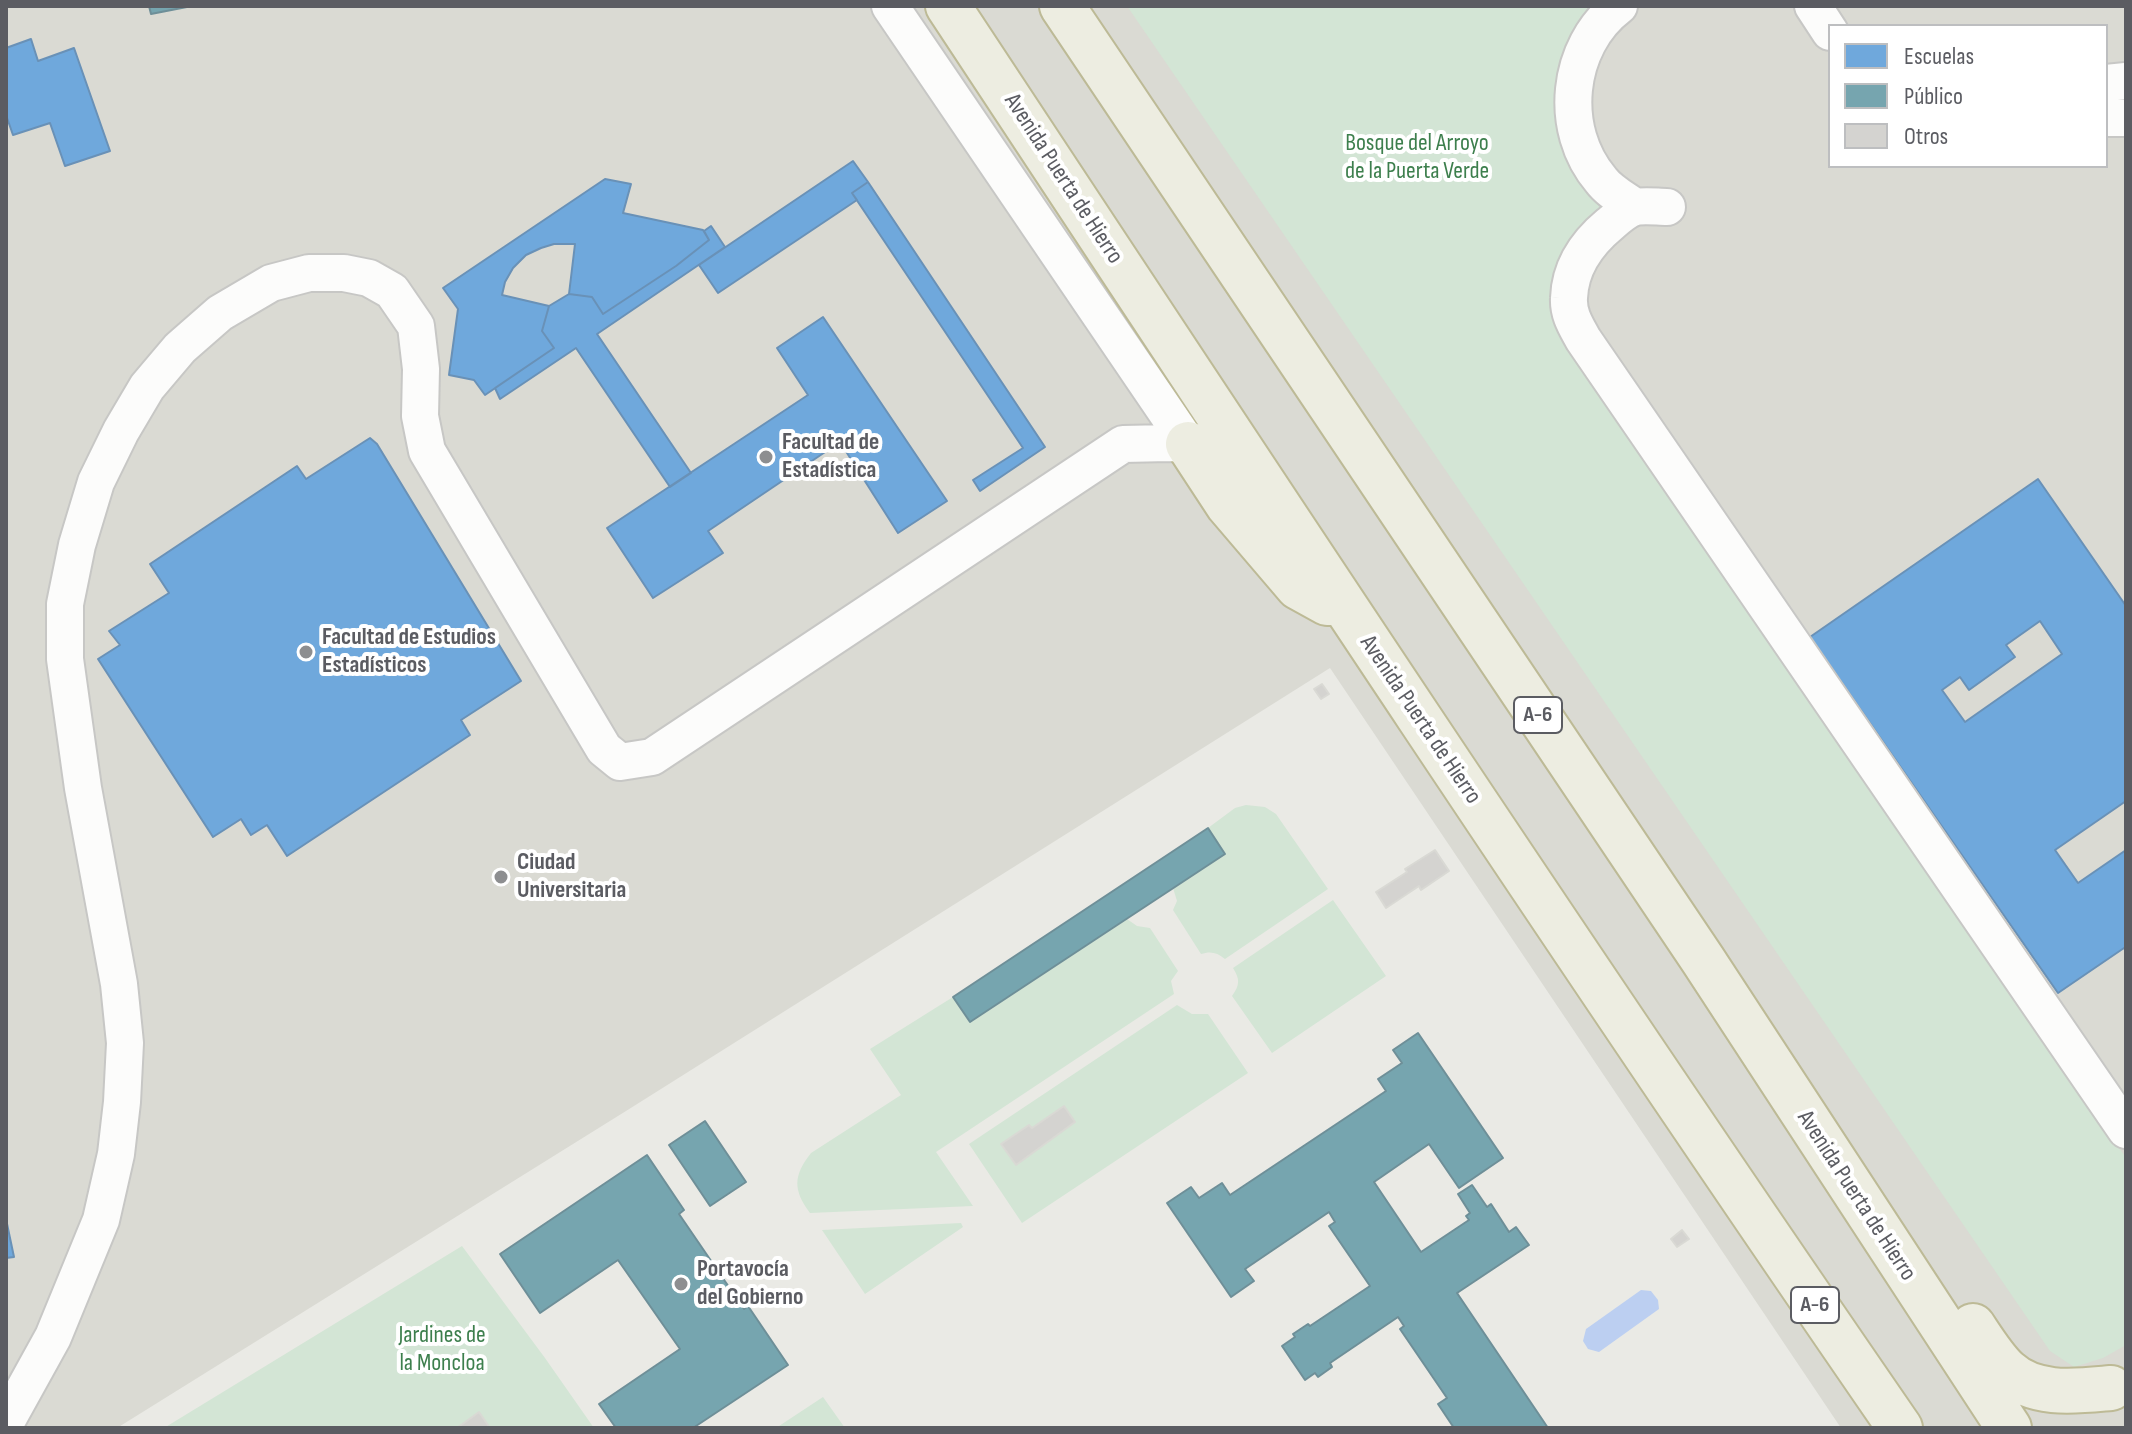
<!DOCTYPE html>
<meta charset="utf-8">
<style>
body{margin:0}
#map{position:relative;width:2132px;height:1434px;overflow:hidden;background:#eaeae5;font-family:"Sofia Sans Condensed",sans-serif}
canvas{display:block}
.frame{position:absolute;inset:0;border:8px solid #5b5c62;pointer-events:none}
.legend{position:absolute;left:1828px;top:24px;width:280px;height:144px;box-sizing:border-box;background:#fff;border:2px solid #bdbec0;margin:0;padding:10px 14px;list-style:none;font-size:24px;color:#5b5c62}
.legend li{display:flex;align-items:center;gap:16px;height:40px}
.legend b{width:40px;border:2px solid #bdbec0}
</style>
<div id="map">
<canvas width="2132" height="1434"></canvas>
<div class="frame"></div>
<ul class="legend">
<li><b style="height:22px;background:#6fa8dc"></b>Escuelas</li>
<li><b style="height:22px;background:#76a5af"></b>Público</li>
<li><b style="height:22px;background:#d4d3d0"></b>Otros</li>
</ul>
</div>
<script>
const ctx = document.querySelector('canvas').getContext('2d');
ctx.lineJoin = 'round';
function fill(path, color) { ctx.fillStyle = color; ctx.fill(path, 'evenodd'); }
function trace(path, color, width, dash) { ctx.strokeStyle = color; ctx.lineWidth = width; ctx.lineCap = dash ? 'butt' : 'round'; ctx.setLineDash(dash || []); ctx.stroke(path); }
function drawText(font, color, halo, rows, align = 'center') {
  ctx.font = font + ' "Sofia Sans Condensed",sans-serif'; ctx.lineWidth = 8; ctx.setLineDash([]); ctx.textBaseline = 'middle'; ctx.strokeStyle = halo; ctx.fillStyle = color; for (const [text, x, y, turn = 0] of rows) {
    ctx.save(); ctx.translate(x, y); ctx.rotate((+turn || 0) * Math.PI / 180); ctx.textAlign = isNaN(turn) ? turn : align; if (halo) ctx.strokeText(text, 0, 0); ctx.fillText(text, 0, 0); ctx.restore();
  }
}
fill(new Path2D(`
 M 6,6 L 2126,6 L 2126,1428 L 1841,1428 L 1330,668 L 626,1111 L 117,1428 L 6,1428 ZM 1830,26 L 2106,26 L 2106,166 L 1830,166 Z`), '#dadad3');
fill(new Path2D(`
 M 1127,6 L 1607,6 L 1564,84 L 1613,207 L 1590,222 L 1574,357 L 2126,1158 L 2126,1345 L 2103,1358 L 2074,1367 L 2050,1351 Z
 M 1246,805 L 1265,807 L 1276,814 L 1328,889 L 1225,959 C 1217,952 1210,951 1201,954 L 1173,910 L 1177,901 L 1173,888 L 1225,854 L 1208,828 L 1235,808 Z
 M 1333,900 L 1386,976 L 1272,1053 L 1232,996 C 1240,985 1240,979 1233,968 Z
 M 1127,919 L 1137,926 L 1150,928 L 1178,971 L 1171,981 L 1174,994 L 936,1152 L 973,1206 L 810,1213 C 793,1190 793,1176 811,1153 L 901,1095 L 870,1049 L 953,997 L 970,1022 Z
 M 1177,1005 L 1192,1014 L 1208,1014 L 1248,1073 L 1022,1223 L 969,1144 Z
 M 961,1223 L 963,1227 L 865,1294 L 822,1230 Z
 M 462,1246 L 545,1358 L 594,1428 L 164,1428 Z
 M 823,1397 L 845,1428 L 776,1428 Z`), '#d3e5d5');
fill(new Path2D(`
 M 1641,1290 L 1651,1291 L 1658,1300 L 1659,1309 L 1599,1352 L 1588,1349 L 1583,1341 L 1586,1329 Z`), '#bccff1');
const schools = new Path2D(`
 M 31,39 L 38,61 L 74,48 L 110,151 L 65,166 L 50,123 L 13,135 L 6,115 L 6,48 Z
 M 853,161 L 868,182 L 852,193 L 857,200 L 718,293 L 699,265 Z
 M 605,179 L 631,184 L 623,213 L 703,230 L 709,240 L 676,266 L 603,314 L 592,297 L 569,294 L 575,244 L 554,244 L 541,248 L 526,255 L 513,268 L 505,282 L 502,295 L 549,306 L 542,331 L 554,348 L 485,395 L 474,380 L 449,375 L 458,309 L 443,288 Z
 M 868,182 L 1045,447 L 980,491 L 973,480 L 1023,448 L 852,193 Z
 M 711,226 L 725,247 L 597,334 L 691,473 L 670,487 L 576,348 L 500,399 L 495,388 L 554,348 L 542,331 L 549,306 L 569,294 L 592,297 L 603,314 L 676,266 L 709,240 L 704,231 Z
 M 823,317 L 947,501 L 898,533 L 840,442 L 708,531 L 723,553 L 653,598 L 607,528 L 808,395 L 777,348 Z
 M 370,438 L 377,444 L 521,681 L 461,720 L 470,735 L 287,856 L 267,825 L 251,835 L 241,819 L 213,837 L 98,659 L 120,645 L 109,631 L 169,593 L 150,564 L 297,466 L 306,479 Z
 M 2038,479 L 2126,606 L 2126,801 L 2055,850 L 2078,883 L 2126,850 L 2126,951 L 2124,948 L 2058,993 L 1810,637 ZM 2040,621 L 2062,654 L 1965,722 L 1942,690 L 1960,677 L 1969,690 L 2015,657 L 2006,645 Z
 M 6,1219 L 14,1257 L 6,1258 Z`);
fill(schools, '#6fa8dc');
trace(schools, '#6991b7', 2);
const public = new Path2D(`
 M 149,6 L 192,6 L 151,14 Z
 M 1208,828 L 1225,854 L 970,1022 L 953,997 Z
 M 1418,1033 L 1503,1158 L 1459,1188 L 1429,1144 L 1374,1182 L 1421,1252 L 1469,1220 L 1466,1216 L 1470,1213 L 1458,1194 L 1472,1185 L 1487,1207 L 1491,1204 L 1509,1232 L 1516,1227 L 1529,1245 L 1457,1293 L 1548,1428 L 1454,1428 L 1438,1404 L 1447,1398 L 1400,1329 L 1404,1326 L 1398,1317 L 1330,1363 L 1332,1367 L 1318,1377 L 1315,1373 L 1305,1380 L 1282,1346 L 1295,1337 L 1293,1334 L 1308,1324 L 1310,1326 L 1370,1286 L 1329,1226 L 1335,1222 L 1329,1212 L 1245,1269 L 1254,1281 L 1231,1297 L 1167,1203 L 1191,1187 L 1199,1198 L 1222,1183 L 1230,1195 L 1386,1091 L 1378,1079 L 1402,1063 L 1393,1050 Z
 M 705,1121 L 746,1182 L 710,1206 L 669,1145 Z
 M 647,1155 L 684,1210 L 679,1214 L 744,1309 L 748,1306 L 788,1365 L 693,1428 L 616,1428 L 599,1404 L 680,1349 L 618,1260 L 540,1313 L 500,1254 Z`);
fill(public, '#76a5af');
trace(public, '#6e8f98', 2);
const building = new Path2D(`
 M 1322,684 L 1329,694 L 1321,699 L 1314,689 Z
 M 1435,850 L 1449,871 L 1421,890 L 1419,886 L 1386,908 L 1376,892 L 1407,872 L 1405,869 Z
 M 1064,1106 L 1075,1122 L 1016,1165 L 1001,1144 L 1029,1125 L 1032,1128 Z
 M 1682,1230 L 1689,1239 L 1677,1247 L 1671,1239 Z
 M 479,1412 L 490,1428 L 457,1428 Z`);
fill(building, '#d4d3d0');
trace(building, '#d9d9d4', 2);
const street = new Path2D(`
 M 890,6 L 1188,444
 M 1619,6 C 1566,46 1558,130 1601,180 C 1609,191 1624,199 1635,207
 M 1813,6 L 1830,32
 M 2106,83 L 2126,81
 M 2106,118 L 2126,118
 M 1667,207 C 1658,207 1645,205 1636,207 C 1627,209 1617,218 1610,224 C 1587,243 1570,267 1569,298 C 1568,314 1576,326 1583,339 L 2126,1130
 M 6,1422 L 53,1337 L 101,1220 L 116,1154 L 122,1102 L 125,1043 L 119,984 L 83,788 L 65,659 L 65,604 L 77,545 L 96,482 L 121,431 L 147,387 L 180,348 L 220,313 L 271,283 L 309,273 L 344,273 L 369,278 L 392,291 L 416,326 L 421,369 L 420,416 L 427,451 L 604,749 L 620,762 L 652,757 L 1123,444 L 1169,443 L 1188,444`);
const highway = new Path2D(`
 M 948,6 C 1262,482 1576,958 1900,1428
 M 1062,6 L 1703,960 L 2009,1428
 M 1188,444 L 1228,505 L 1298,587 L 1327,603
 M 1973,1326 C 1983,1341 1994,1359 2007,1371 C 2035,1397 2077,1391 2111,1388`);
trace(street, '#c7c7c5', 40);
trace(highway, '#bdba96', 48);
trace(street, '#fcfcfb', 36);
trace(highway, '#edede1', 44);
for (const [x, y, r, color] of [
 [766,457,8,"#8d8e90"],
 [306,652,8,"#8d8e90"],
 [501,877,8,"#8d8e90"],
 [681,1284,8,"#8d8e90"]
]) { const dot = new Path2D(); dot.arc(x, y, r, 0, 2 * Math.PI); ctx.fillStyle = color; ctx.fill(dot); trace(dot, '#fff', 3); }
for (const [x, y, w] of [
 [1538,715,48],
 [1815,1305,48]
]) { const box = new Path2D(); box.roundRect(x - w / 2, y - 18, w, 36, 6); ctx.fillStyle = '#fff'; ctx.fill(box); trace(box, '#5b5c62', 2); }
drawText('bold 22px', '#5b5c62', null, [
 ["A-6",1538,715],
 ["A-6",1815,1305]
]);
drawText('24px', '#3d7f4d', '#fff', [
 ["Bosque del Arroyo",1417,144],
 ["de la Puerta Verde",1417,172],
 ["Jardines de",442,1336],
 ["la Moncloa",442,1364]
]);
drawText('24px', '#5b5c62', '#fff', [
 ["Avenida Puerta de Hierro",1063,179,57],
 ["Avenida Puerta de Hierro",1420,720,56],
 ["Avenida Puerta de Hierro",1856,1196,57]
]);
drawText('bold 24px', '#5b5c62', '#fff', [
 ["Facultad de",782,443],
 ["Estadística",782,471],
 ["Facultad de Estudios",322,638],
 ["Estadísticos",322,666],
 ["Ciudad",517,863],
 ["Universitaria",517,891],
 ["Portavocía",697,1270],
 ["del Gobierno",697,1298]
], 'left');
</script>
